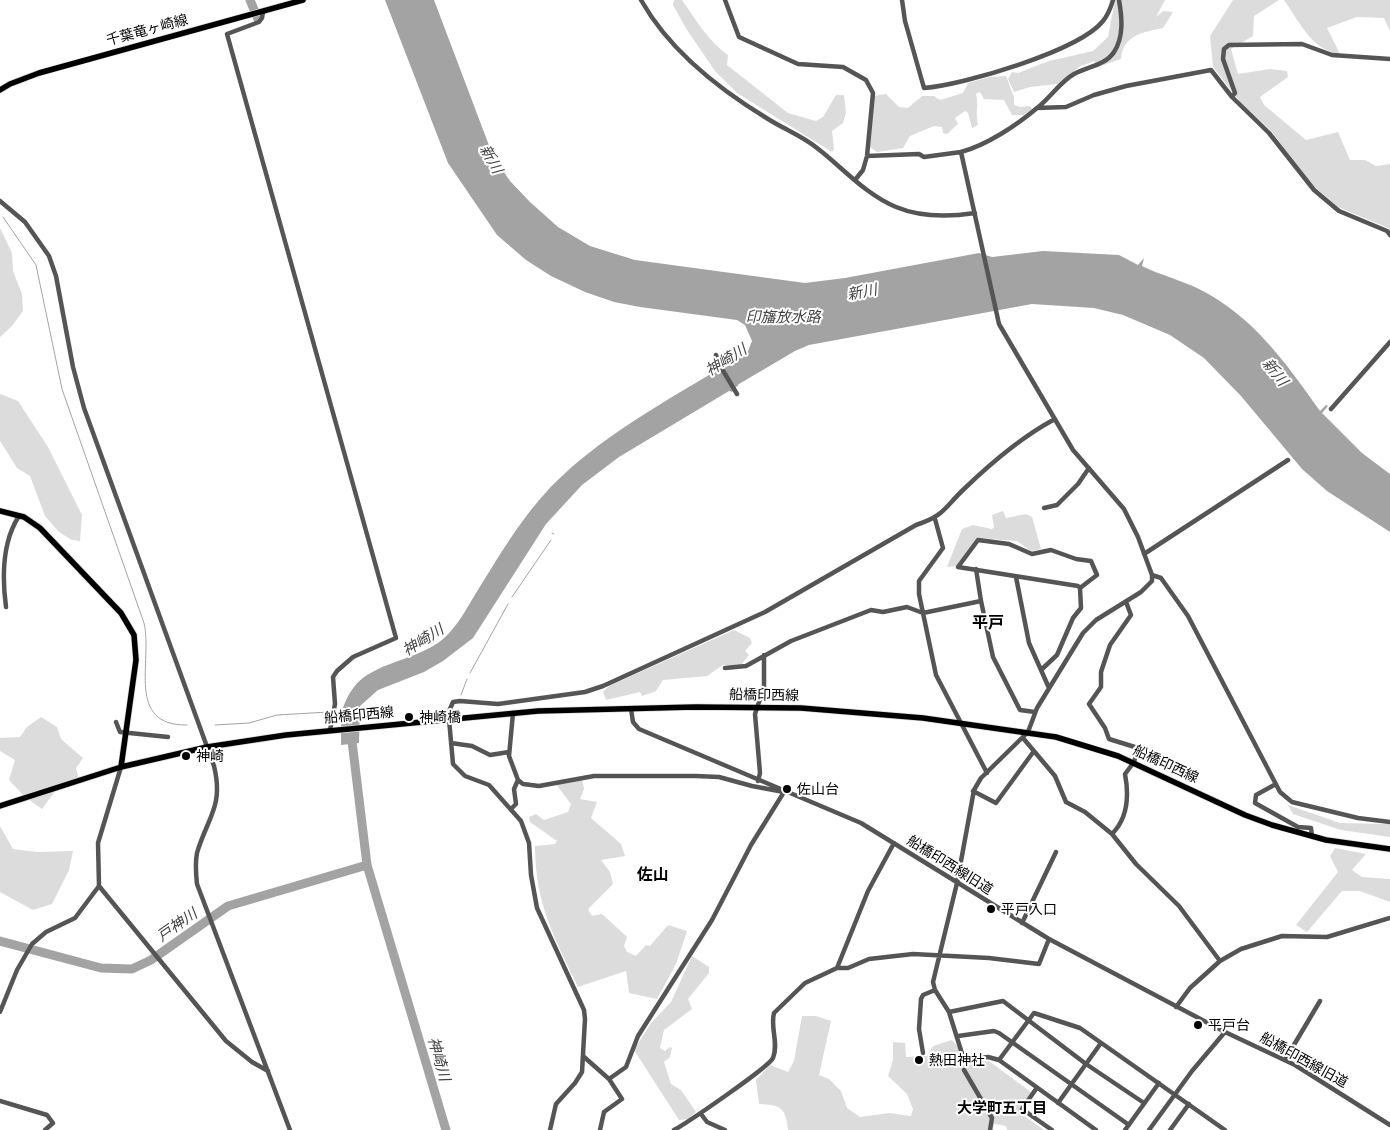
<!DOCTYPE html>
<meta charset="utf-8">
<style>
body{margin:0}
canvas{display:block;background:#fff}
</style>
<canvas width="1390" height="1130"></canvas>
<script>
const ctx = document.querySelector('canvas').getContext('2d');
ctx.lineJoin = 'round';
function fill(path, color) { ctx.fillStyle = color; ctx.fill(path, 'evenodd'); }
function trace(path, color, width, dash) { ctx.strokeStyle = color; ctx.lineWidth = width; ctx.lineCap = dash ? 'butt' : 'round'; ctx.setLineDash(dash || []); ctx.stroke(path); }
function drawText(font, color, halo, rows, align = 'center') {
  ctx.font = font + ' Commissioner,"Noto Sans JP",sans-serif'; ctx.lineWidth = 4; ctx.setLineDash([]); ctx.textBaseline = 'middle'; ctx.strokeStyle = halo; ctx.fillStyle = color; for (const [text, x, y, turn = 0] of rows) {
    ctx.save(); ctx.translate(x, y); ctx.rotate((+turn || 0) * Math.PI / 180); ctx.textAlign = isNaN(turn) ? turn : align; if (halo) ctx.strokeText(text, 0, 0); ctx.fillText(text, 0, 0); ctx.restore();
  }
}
fill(new Path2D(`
 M 674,0 L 682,0 C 696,20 708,41 728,55 L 727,65 L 788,113 L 816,121 L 823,117 L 836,95 L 844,95 L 846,113 L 843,123 L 832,131 L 834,149 L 832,152 L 737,93 L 715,71 L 687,30 L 673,5 Z
 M 1115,0 L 1165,0 L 1156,17 L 1163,11 L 1173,12 L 1163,28 C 1143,32 1123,35 1121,59 L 1098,67 L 1094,61 L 1079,67 L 1058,84 L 1030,87 L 1014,92 L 1008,79 L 1012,72 L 1018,73 L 1049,61 L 1093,51 L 1108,37 Z
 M 1233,0 L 1279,0 L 1254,16 L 1253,36 L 1231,49 L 1238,74 L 1270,69 L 1287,71 L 1288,77 L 1260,97 L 1264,105 L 1306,140 L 1338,132 L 1350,160 L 1365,160 L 1376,166 L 1390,164 L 1390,232 L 1388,228 L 1338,207 L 1310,183 L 1272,132 L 1241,103 L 1213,67 L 1210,36 Z
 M 1284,0 L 1390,0 L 1390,31 L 1384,18 L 1357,17 L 1327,28 L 1340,54 C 1312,51 1299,21 1284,0 Z
 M 1006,76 L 1014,97 L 1014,105 L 1020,107 L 1030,106 L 1032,109 L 1024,115 L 1012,115 L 1004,100 L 984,99 L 980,92 L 976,94 C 979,104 975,112 978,125 L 972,128 L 968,113 L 965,111 L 955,118 L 958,124 L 947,134 L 943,133 L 942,127 L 934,126 L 910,136 L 903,148 L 877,152 L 870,147 L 874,96 L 886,94 L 899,107 L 908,108 L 922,96 L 934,96 L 940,100 L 963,93 L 968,83 L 989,77 Z
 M 0,228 L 12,253 L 13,271 L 22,294 L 23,311 L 12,326 L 0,337 Z
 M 0,394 L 18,401 L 48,447 L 82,515 L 80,541 L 72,540 L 59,532 L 45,516 L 30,476 L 17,468 L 0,441 Z
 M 1003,511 L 1006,518 L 1026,514 L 1032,517 L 1041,549 L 1031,551 L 1017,541 L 979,538 L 957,566 L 947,567 L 962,529 L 973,525 L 992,529 L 994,527 L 992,515 Z
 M 734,630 L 750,638 L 752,643 L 745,651 L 749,655 L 741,665 L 723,665 L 707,676 L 663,680 L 656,691 L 642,696 L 640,692 L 606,700 L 603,692 L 609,686 Z
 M 41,717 L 57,727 L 61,739 L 83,758 L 76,768 L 80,783 L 56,790 L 42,809 L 24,796 L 9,780 L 15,760 L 0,751 L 0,738 L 20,737 L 27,727 Z
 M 582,779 L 584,789 L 580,799 L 597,802 L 591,818 L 621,844 L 625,856 L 601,860 L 610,872 L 613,884 L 588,909 L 592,916 L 602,914 L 627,937 L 624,946 L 627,952 L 636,956 L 646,945 L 650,946 L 668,925 L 687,931 L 676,964 L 657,999 L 629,993 L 626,971 L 578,987 C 554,937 535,903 535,846 L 555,844 L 557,841 L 530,822 L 529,817 L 536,814 L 544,820 L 568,812 L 571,804 L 556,784 Z
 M 1288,805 L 1340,823 L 1390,824 L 1390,837 L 1341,830 L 1293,814 Z
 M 0,826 L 13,849 L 37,852 L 73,851 L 69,870 L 52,904 L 33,910 L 0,892 Z
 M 1335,848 L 1366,854 L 1352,870 L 1362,877 L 1390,879 L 1390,902 L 1360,891 L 1342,891 L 1307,932 L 1296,925 L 1338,872 L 1330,856 Z
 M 692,956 L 709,967 L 709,973 L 688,999 L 692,1009 L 664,1030 L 660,1048 L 665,1051 L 670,1047 L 672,1048 L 670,1057 L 664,1062 L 671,1084 L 681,1090 L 696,1112 L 688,1119 L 679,1120 L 634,1050 L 651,1023 L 671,1002 Z
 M 802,1016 L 816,1016 L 831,1021 L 819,1075 L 829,1079 L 841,1091 L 847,1108 L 860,1117 L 889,1113 L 911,1116 L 913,1109 L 907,1094 L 888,1076 L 893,1060 L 893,1042 L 905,1043 L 906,1057 L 927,1056 L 933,1046 L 952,1040 L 959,1048 L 962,1064 L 989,1061 L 1031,1092 L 1019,1112 L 1044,1130 L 1007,1130 L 1006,1126 L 994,1124 L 993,1130 L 788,1130 C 786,1107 780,1105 759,1104 L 756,1080 L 770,1065 L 788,1072 L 794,1061 Z`), '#dcdcdc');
fill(new Path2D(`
 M 385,0 L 434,0 L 493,156 L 510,181 L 530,202 L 558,227 L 590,246 L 635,260 L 805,283 L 845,278 L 979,253 L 992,257 L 1043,251 L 1119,255 L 1138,265 L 1144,258 L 1142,266 C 1160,275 1181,280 1199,289 C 1253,316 1286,363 1320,411 L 1326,405 L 1328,406 L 1322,413 L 1362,453 L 1390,474 L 1390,532 L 1327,491 L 1302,469 L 1241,396 L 1204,358 L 1170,335 L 1123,315 L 1094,308 L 1032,304 L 809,345 L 795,351 L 739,384 L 732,392 L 729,391 L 619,457 L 582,485 L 546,524 L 473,638 L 443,661 L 424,672 L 378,690 L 360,706 L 359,743 L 341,745 L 341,717 L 336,714 L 337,712 L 342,710 C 345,702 349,693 354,687 C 373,662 419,660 443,639 C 457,627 467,608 476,593 C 496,561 515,528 540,499 C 593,437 679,395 748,351 L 752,341 L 745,325 L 737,320 L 640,307 L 614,302 L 585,292 L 551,276 L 526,260 L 497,235 L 448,163 Z`), '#a3a3a3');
trace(new Path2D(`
 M 3,217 L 36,265 L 62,389 L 144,623 C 153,661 125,726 187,725
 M 552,533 L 554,534
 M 512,597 L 551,540
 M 470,673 L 508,604
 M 461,695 L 467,679
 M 215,725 L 249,723 L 277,715 L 329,712`), '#a3a3a3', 1);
trace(new Path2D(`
 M 250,0 L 258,19
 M 351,733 L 367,865 L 446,1130
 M 0,941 L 101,968 L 132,969 L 151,960 L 228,906 L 367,865`), '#a3a3a3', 9);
const major = new Path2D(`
 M 0,90 L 10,84 L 39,73 L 303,0
 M 0,511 L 24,517 L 40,528 L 121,613 L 134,635 L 136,660 L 121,767
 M 0,806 L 121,767 L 207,747 L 286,735 L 538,711 L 695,707 L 801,708 L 923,718 L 1056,737 L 1118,756 L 1245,815 L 1272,825 L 1326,840 L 1390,849`);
trace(major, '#dbdbdb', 7);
trace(new Path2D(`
 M 641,0 C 669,50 720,90 768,119 C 784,129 802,136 817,148 C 843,168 865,194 896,207 C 920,217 949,217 975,213
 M 725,0 L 739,37 L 798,64 L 843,67 L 866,80 L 873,93 L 867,156 L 863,170 L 855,180
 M 902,0 L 905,21 L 924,88 C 963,85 1079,51 1103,21 C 1108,15 1111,7 1113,0
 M 263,12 L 262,18 L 259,22 L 227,34 L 396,638 L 353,657 L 337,671 L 333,677 L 335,704 L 330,730
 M 1232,97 L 1235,93 L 1223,59 L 1224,49 L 1229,45 L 1302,44 L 1332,55 L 1390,59
 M 1037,108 L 1066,107 L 1094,95 L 1126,86 L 1211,70 L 1232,97 L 1269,133 L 1314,190 L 1339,211 L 1387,231 L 1390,235
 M 867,156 L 919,154 L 924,157 L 961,152
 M 0,201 L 25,222 L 49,256 L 56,276 L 73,367 L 84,408 L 214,766 C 224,807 207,818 197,853 C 195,863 196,875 197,884 L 290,1130
 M 716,355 L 719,364 L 737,394
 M 1331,409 L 1390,342
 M 1044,508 L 1057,505 L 1078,484 L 1089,468
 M 935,519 L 943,548 L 919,581 L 919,594 L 936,675 L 987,773
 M 1144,554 L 1288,460
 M 976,569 L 981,601
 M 1152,575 L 1161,578 L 1188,616 L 1280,792 L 1292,802 L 1358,818 L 1390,822
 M 1016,577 L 1029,643 L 1049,688
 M 6,607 C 2,577 2,542 19,516
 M 725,668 L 746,666 L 791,641 L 871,610 L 883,612 L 907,607 L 923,613 L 981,601 L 993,657 L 1020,710 L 1035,712
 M 1041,670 L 1057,655 L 1073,618 L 1081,608 L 1080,588 L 1078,586 L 958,567 L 978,540 L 1009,544 L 1032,554 L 1051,550 L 1076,559 L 1091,561 L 1097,575 L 1080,588
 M 631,709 L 633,722 L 639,729 L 861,823 L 1049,939 L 1225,1032 L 1295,1065 L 1390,1125
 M 513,713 L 509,756 L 518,780 L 523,784 L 539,786 L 594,776 L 696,776 L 719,777 L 752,786 L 784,792 L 751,845 L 712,920 L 638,1036 L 626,1067 L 609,1079 L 583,1056
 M 116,722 L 120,732 L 168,737
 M 1023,738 L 1055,776 L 1066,802 L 1085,812 L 1112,834 L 1136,864 L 1179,906 L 1220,961
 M 451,743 L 472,746 L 490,755 L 509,752
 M 121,767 L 98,843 L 99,886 L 226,1041 L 252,1062 L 268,1071
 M 758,781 L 760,773 L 755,714 L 764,687 L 764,655
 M 1276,784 L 1256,795 L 1255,803 L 1298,827 L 1311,828 L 1312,836
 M 973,791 L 996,803 L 1034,751
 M 512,808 L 516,804 L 514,789 L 518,780
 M 1112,834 C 1128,818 1129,795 1125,774 L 1134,762 L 1138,748 L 1109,739 L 1105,728 L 1089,704 L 1101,687 L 1101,672 L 1110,645 L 1131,615 L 1126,602
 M 1022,923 L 1056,852
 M 837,968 L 848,968 L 869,959 L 913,954 L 989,958 L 1039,964 L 1049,939
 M 1176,1007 L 1190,988 L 1220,961 L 1241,949 L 1282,936 L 1327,937 L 1390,918
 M 0,1012 L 17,970 L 32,944 L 46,932 L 75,918 L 99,886
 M 949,1012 L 1003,1001 L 1086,1064 L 1144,1103
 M 958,1036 L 994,1031 L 999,1033 L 1129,1125
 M 923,1053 L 919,1029 L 921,999 L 923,995 L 935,990
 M 999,1060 L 1034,1013 L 1080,1028 L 1225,1130
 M 1285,1060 L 1320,1001
 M 964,1070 L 992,1118 L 990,1130
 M 1036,1089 L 1022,1109 L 1052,1130
 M 0,1101 L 47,1115 L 53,1123 L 45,1130
 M 1058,1103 L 1101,1043
 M 701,1114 L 707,1122 L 725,1130
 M 550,1130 L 556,1104 L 575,1083 L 582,1072 L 585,1019 L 584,1010 L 537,908 L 531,875 L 529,843 L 521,821 L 489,785 L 465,776 L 453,764 L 449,719 L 450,709 L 453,702 L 460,701 L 498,704 L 585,692 L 603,686 L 765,612 L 916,525 C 944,516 944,508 964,489 C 991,463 1021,437 1055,419
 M 600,1130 L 604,1112 L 622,1099 L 609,1079
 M 674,1130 C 687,1123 769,1067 773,1058 C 779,1043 770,1028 774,1013 L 805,983 L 837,968 L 868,891 L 894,843
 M 1096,1130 L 999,1060 L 988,1057 L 964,1060 L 949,1012 L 935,990 L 933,982 L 957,883 L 974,790 L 981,778 L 1028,732 L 1037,708 L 1083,633 L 1096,620 L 1141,592 L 1152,581 L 1152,575 L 1138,537 L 1124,509 L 1073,450 L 999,324 L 961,152 C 987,145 1017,125 1037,108 C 1050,98 1060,82 1074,74 C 1087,67 1106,65 1114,52 C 1124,37 1122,17 1119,0
 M 1125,1130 L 1159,1083
 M 1149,1130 L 1192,1071 L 1225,1032
 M 1170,1130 L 1189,1104`), '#555', 4.5);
trace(major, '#000', 5.5);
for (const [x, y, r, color] of [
 [409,717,5,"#000"],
 [186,756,5,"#000"],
 [787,789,5,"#000"],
 [991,909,5,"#000"],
 [1198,1025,5,"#000"],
 [919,1060,5,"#000"]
]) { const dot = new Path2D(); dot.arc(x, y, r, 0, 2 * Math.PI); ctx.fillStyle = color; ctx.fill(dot); trace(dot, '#fff', 2); }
drawText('14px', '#000', '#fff', [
 ["千葉竜ヶ崎線",147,30,-15],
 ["船橋印西線",764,695,1],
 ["船橋印西線",359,715,-5],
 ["船橋印西線",1166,764,25],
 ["船橋印西線旧道",950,865,32],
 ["船橋印西線旧道",1304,1060,29]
]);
drawText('14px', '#000', '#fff', [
 ["神崎橋",419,717],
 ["神崎",196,756],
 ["佐山台",797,789],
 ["平戸入口",1001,909],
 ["平戸台",1208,1025],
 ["熱田神社",929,1060]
], 'left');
drawText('italic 15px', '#444', '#fff', [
 ["新川",491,159,61],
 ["新川",862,292,-11],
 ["印旛放水路",783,317],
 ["神崎川",726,360,-32],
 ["新川",1275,372,51],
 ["神崎川",423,640,-32],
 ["戸神川",177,925,-35],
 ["神崎川",439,1059,74]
]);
drawText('bold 15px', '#000', '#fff', [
 ["大学町五丁目",1002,1108]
]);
drawText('bold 16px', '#000', '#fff', [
 ["平戸",988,623],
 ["佐山",653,875]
]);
</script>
